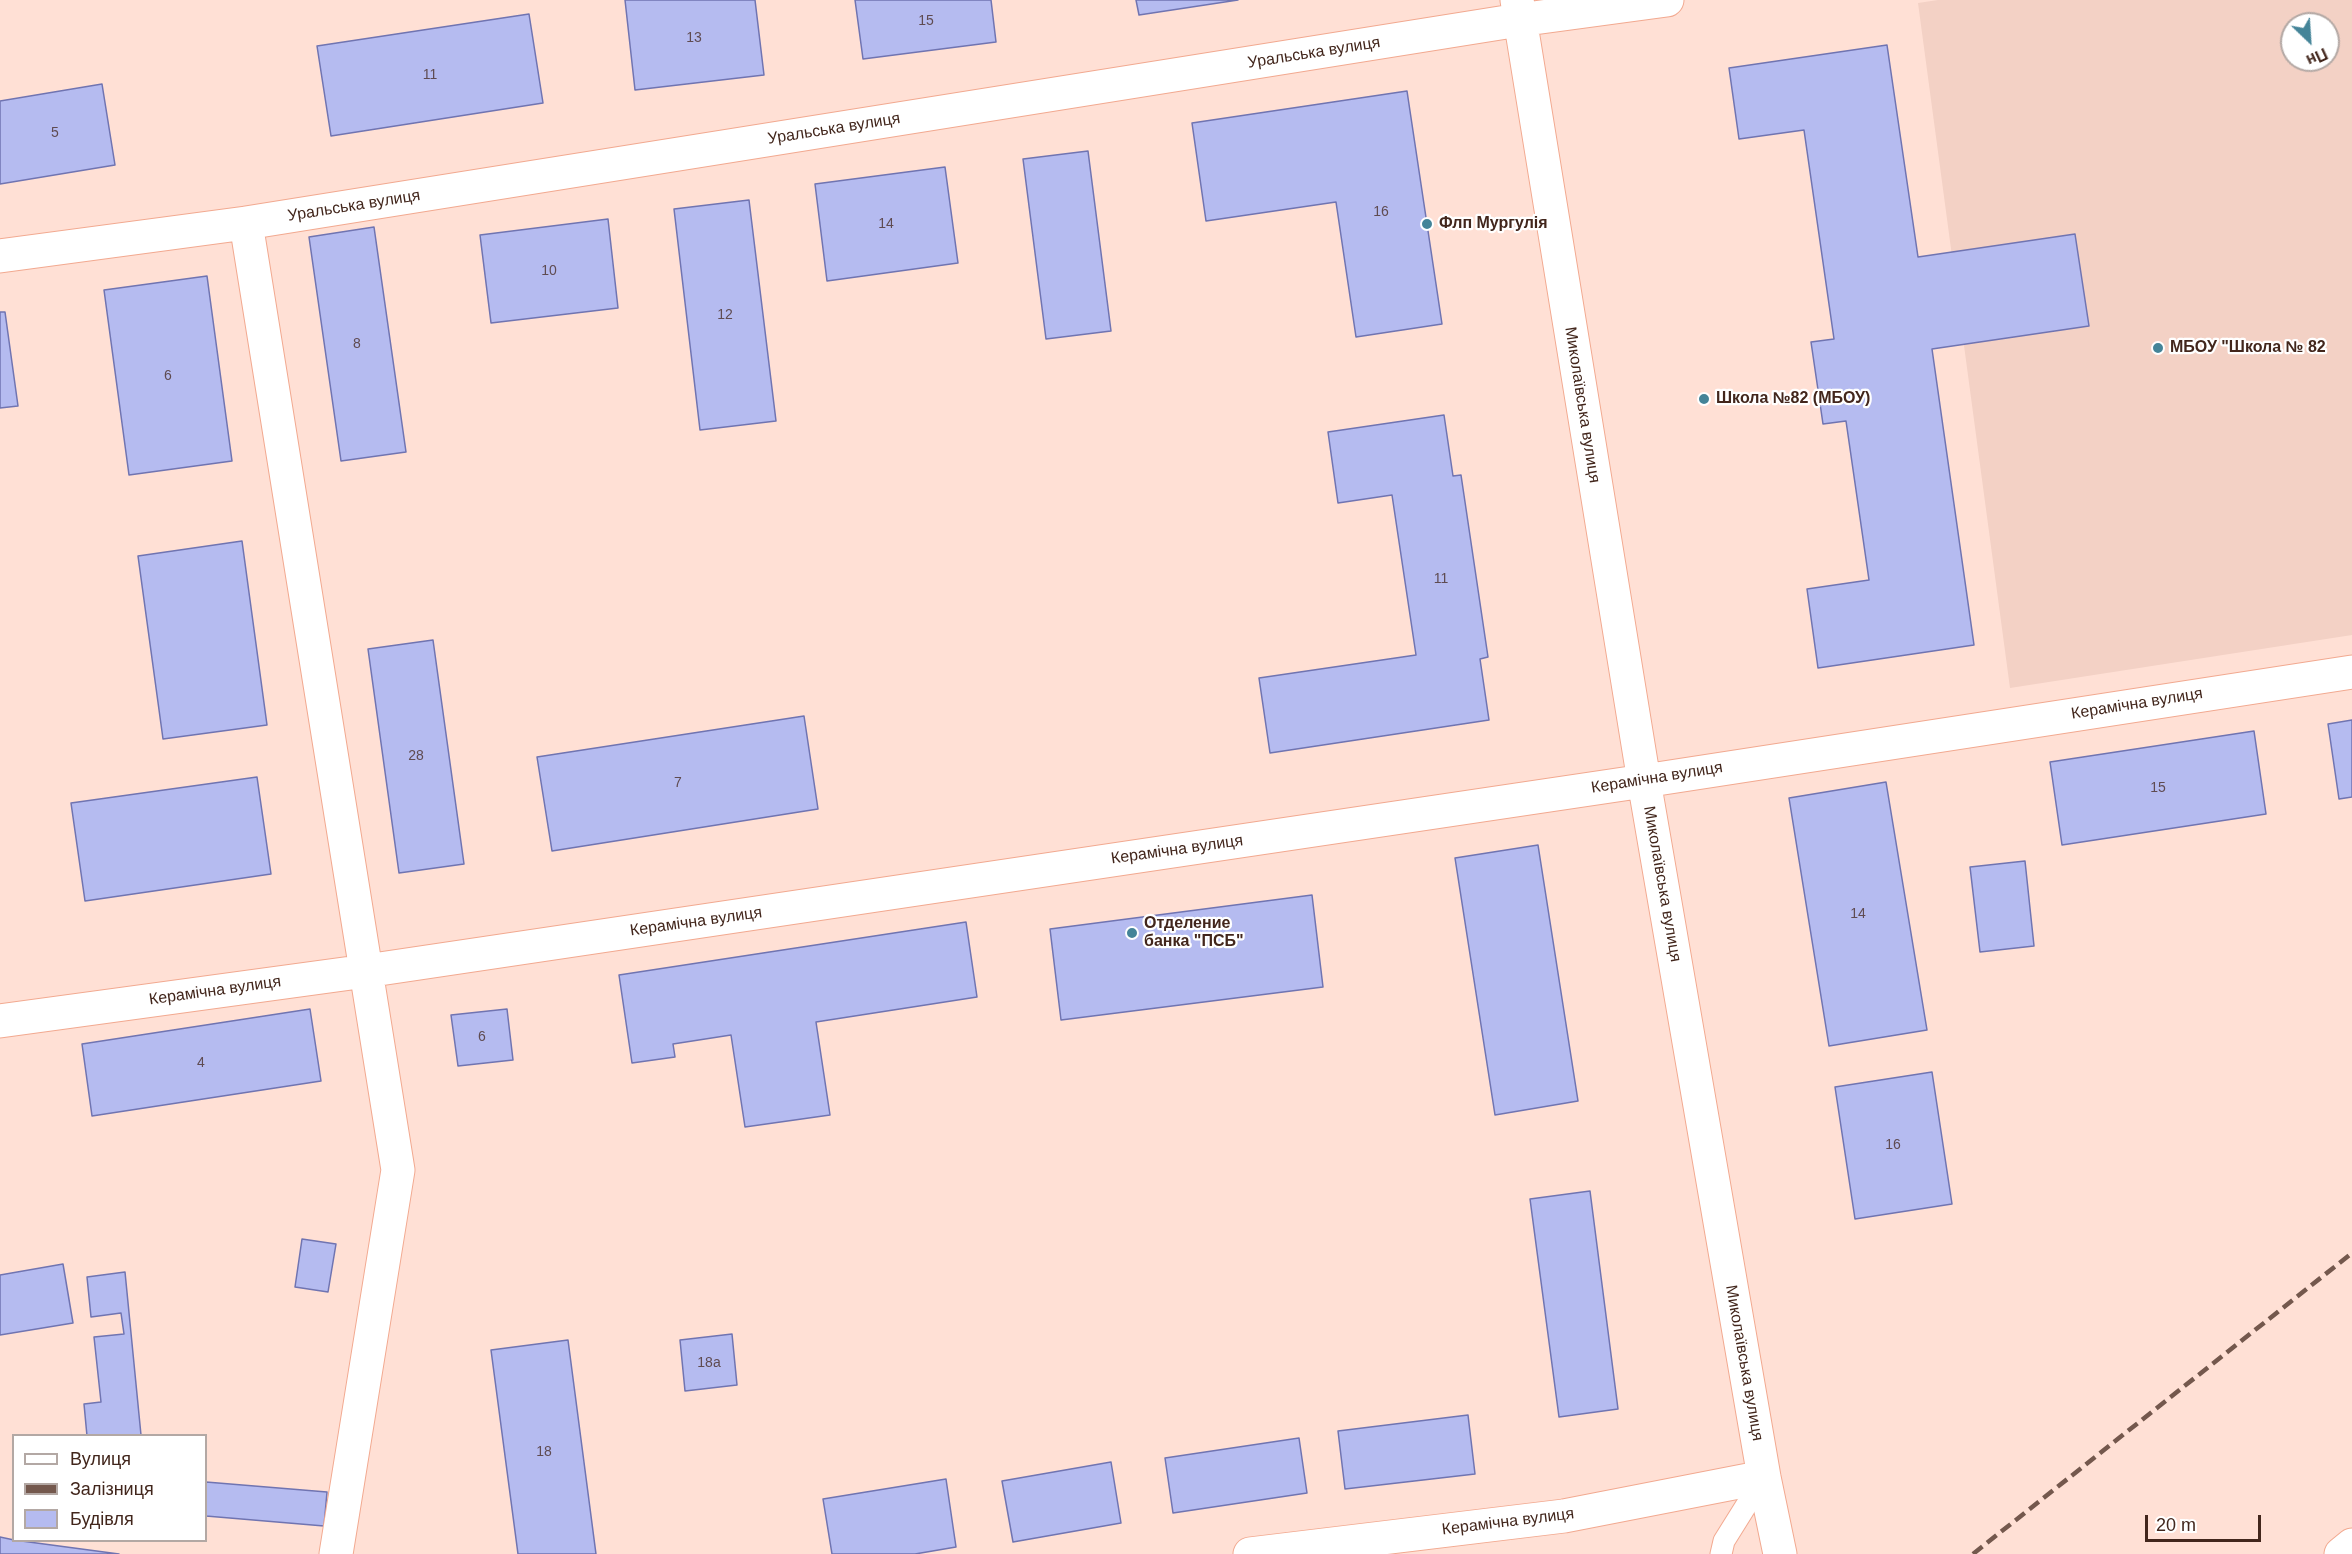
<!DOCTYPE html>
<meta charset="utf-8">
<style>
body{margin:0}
#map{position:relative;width:2352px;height:1554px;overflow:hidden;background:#ffe0d5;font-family:Arial,sans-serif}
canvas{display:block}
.legend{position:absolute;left:12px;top:1434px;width:195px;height:108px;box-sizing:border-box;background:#fff;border:2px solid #b3a8a4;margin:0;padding:8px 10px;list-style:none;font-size:18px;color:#42261c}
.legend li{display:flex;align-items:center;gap:12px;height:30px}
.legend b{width:30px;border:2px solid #b3a8a4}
.north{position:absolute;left:2280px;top:12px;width:60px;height:60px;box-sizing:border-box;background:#fff;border:2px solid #b3a8a4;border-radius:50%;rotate:155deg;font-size:16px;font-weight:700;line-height:24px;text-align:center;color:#42261c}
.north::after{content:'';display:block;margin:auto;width:21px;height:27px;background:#448498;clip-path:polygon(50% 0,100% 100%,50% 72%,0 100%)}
.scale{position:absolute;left:2145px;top:1515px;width:116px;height:27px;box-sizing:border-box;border:3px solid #42261c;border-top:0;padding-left:8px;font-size:18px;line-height:21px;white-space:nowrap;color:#42261c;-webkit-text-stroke:4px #fff;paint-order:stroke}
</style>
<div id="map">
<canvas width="2352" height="1554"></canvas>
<ul class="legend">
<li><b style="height:8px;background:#fff"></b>Вулиця</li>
<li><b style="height:8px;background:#74584d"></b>Залізниця</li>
<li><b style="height:16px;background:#b5bbf0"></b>Будівля</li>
</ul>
<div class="north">Пн</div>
<div class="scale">20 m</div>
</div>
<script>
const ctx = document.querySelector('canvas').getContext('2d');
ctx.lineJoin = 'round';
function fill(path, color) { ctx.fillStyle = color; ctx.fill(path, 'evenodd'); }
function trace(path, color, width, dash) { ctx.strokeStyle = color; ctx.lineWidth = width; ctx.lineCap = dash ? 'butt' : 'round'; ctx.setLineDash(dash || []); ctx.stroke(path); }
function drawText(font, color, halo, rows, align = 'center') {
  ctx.font = font + ' Arial,sans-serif'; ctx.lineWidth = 4.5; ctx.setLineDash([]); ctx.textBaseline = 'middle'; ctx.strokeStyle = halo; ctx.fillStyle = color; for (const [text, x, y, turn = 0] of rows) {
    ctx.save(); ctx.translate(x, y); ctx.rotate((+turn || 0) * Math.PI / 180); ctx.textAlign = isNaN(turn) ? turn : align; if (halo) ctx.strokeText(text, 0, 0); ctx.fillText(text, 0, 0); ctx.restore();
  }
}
fill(new Path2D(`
 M 1938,0 L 2352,0 L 2352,635 L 2010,688 L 1918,3 ZM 2292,24 L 2328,24 L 2328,60 L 2292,60 Z`), '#f3d1c5');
const building = new Path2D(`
 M 625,0 L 755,0 L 764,75 L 635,90 Z
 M 855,0 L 991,0 L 996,42 L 863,59 Z
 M 1136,0 L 1238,0 L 1139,15 Z
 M 529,14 L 543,103 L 331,136 L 317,46 Z
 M 1887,45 L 1918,257 L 2075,234 L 2089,326 L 1932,349 L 1974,645 L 1818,668 L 1807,589 L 1869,580 L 1846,421 L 1823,424 L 1811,342 L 1834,339 L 1804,130 L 1739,139 L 1729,68 Z
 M 102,84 L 115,165 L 0,184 L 0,101 Z
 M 1407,91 L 1442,324 L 1356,337 L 1336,202 L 1206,221 L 1192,123 Z
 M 1088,151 L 1111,331 L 1046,339 L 1023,159 Z
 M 945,167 L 958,263 L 827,281 L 815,184 Z
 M 749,200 L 776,421 L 700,430 L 674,209 Z
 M 608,219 L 618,308 L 491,323 L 480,235 Z
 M 374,227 L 406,452 L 341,461 L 309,237 Z
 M 207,276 L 232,461 L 129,475 L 104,290 Z
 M 0,312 L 5,312 L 18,406 L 0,408 Z
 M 1444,415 L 1453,476 L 1461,475 L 1488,657 L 1480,659 L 1489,720 L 1270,753 L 1259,678 L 1416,655 L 1392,495 L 1338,503 L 1328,432 Z
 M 242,541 L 267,725 L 163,739 L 138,556 Z
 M 433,640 L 464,864 L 399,873 L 368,649 Z
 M 804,716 L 818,809 L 552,851 L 537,757 Z
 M 2352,720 L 2352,797 L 2339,799 L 2328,724 Z
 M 2254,731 L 2266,814 L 2062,845 L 2050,762 Z
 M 257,777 L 271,874 L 85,901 L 71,803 Z
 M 1886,782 L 1927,1030 L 1829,1046 L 1789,798 Z
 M 1538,845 L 1578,1101 L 1495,1115 L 1455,858 Z
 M 2025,861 L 2034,946 L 1980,952 L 1970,867 Z
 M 1312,895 L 1323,987 L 1061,1020 L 1050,929 Z
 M 966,922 L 977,997 L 816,1022 L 830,1115 L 745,1127 L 731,1035 L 673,1044 L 675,1057 L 632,1063 L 619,975 Z
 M 310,1009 L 321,1081 L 92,1116 L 82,1044 Z
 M 507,1009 L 513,1060 L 458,1066 L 451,1015 Z
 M 1932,1072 L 1952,1204 L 1855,1219 L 1835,1087 Z
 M 1590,1191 L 1618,1409 L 1559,1417 L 1530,1199 Z
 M 302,1239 L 336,1244 L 328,1292 L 295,1287 Z
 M 63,1264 L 73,1323 L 0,1335 L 0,1275 Z
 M 125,1272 L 141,1435 L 87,1436 L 84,1404 L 101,1402 L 94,1337 L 124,1334 L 121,1313 L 91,1317 L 87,1277 Z
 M 732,1334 L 737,1385 L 685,1391 L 680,1340 Z
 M 568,1340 L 596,1554 L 518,1554 L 491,1350 Z
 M 1468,1415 L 1475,1474 L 1345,1489 L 1338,1431 Z
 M 1299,1438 L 1307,1493 L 1173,1513 L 1165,1458 Z
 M 1111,1462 L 1121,1523 L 1013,1542 L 1002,1481 Z
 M 946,1479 L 956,1547 L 915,1554 L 832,1554 L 823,1499 Z
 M 206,1482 L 327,1492 L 324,1526 L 206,1516 Z
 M 0,1537 L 14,1540 L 119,1554 L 0,1554 Z`);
fill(building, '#b5bbf0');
trace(building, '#7074b1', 1.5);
const service = new Path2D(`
 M 1721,1554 L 1724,1541 L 1764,1477`);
const minor = new Path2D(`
 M 1517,0 L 1644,781 L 1764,1477 L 1780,1554
 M 246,223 L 398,1170 L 336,1554
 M 0,256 L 246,223 L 1519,20 L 1667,0
 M 0,1021 L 366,971 L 1644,781 L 2352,672
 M 1250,1554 L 1564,1516 L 1764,1477
 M 2341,1554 L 2352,1545`);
trace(service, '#f2a990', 23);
trace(minor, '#f2a990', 35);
trace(service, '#fff', 21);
trace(minor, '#fff', 33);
trace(new Path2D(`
 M 1973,1554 L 2352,1253`), '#74584d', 4.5, [12, 6]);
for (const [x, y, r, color] of [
 [1427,224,6,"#448498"],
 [2158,348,6,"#448498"],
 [1704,399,6,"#448498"],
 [1132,933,6,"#448498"]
]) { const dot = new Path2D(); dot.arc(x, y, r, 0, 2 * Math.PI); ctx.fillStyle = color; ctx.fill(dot); trace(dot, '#fff', 2); }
drawText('14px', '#5f4b51', null, [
 ["15",926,21],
 ["13",694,38],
 ["11",430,75],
 ["5",55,133],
 ["16",1381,212],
 ["14",886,224],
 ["10",549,271],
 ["12",725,315],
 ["8",357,344],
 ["6",168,376],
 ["11",1441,579],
 ["28",416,756],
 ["7",678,783],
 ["15",2158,788],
 ["14",1858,914],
 ["6",482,1037],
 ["4",201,1063],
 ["16",1893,1145],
 ["18а",709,1363],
 ["18",544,1452]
]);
drawText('16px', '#42261c', '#fff', [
 ["Уральська вулиця",1314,53,-9],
 ["Уральська вулиця",834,129,-9],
 ["Уральська вулиця",354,206,-9],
 ["Миколаївська вулиця",1582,405,81],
 ["Керамічна вулиця",2137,704,-9],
 ["Керамічна вулиця",1657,778,-9],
 ["Керамічна вулиця",1177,850,-8],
 ["Миколаївська вулиця",1662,884,80],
 ["Керамічна вулиця",696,922,-8],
 ["Керамічна вулиця",215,991,-8],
 ["Миколаївська вулиця",1744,1363,80],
 ["Керамічна вулиця",1508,1522,-7]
]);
drawText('bold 16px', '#42261c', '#fff', [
 ["Флп Мургулія",1439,224],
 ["МБОУ \"Школа № 82",2170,348],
 ["Школа №82 (МБОУ)",1716,399],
 ["Отделение",1144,924],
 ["банка \"ПСБ\"",1144,942]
], 'left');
</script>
